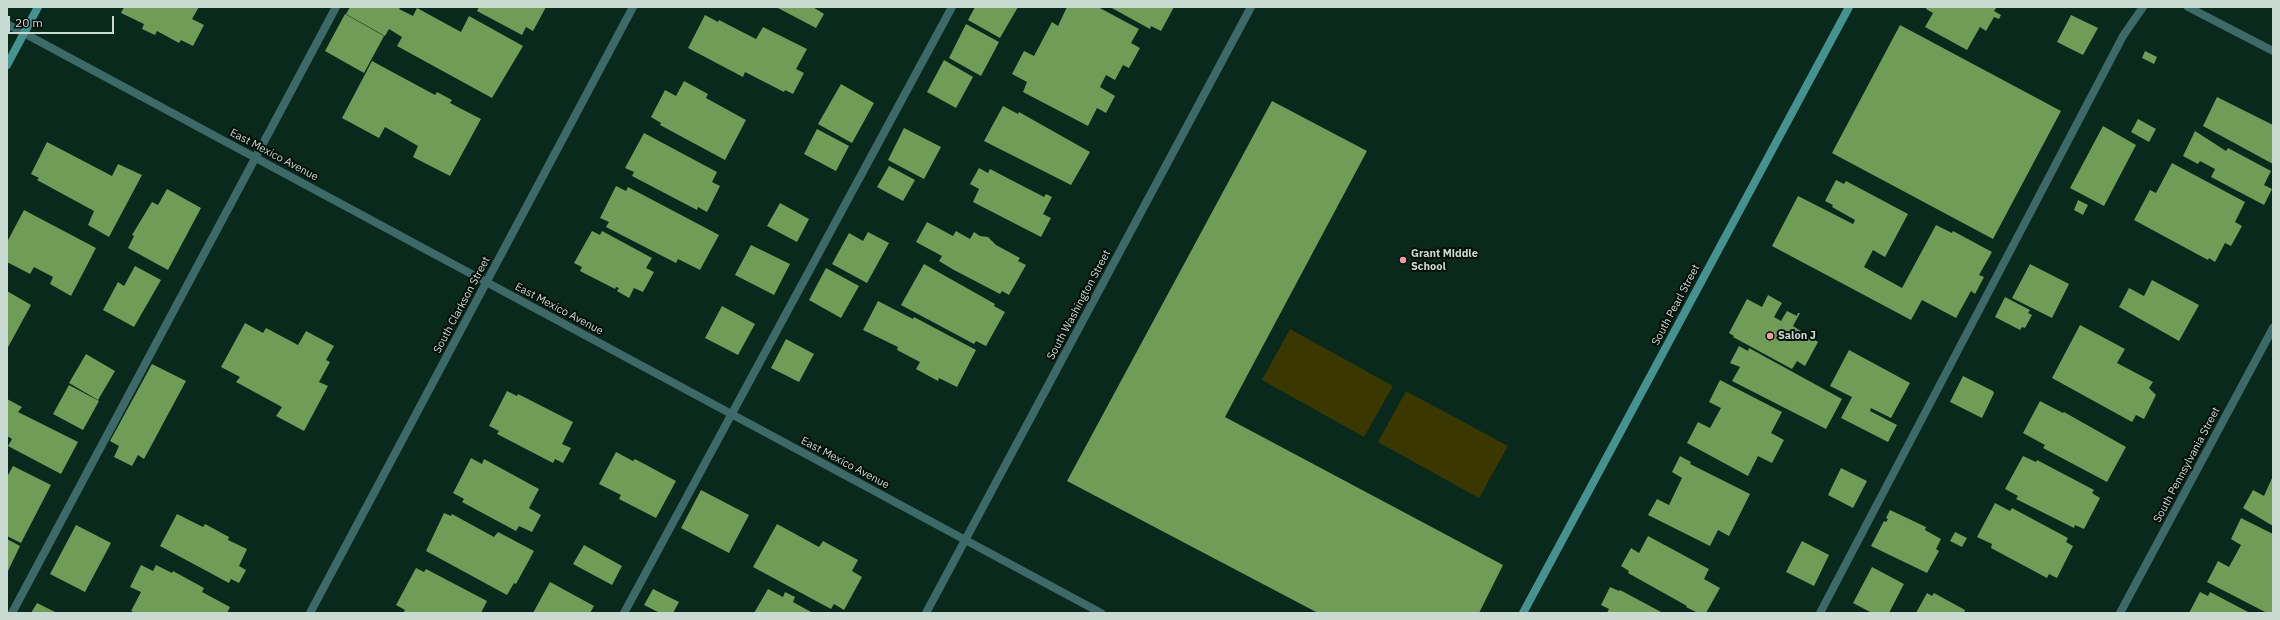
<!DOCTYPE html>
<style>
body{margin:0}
#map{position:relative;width:2280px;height:620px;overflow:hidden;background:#09291d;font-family:"IBM Plex Sans",sans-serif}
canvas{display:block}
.frame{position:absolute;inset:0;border:8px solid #c9dad2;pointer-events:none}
.scale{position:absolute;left:8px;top:16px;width:106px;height:18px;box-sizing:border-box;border:2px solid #c9dad2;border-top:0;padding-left:5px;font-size:12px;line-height:14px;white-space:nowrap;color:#c9dad2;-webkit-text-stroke:3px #040f0a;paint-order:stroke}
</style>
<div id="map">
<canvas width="2280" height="620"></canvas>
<div class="frame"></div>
<div class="scale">20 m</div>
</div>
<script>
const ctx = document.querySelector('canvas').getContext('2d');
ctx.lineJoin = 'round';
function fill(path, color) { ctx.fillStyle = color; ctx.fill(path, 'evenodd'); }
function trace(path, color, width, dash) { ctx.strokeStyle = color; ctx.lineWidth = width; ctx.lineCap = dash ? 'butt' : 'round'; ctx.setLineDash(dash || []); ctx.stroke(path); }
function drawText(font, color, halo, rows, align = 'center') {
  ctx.font = font + ' "IBM Plex Sans",sans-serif'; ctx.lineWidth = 4; ctx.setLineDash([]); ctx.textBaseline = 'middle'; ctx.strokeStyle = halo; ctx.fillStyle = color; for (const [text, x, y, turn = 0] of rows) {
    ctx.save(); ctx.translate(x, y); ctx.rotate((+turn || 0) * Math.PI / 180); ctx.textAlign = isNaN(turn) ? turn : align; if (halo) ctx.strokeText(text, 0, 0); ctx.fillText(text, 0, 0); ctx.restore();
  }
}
fill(new Path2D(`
 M 1290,329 L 1393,386 L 1364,437 L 1262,380 Z
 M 1406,391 L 1508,446 L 1479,498 L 1378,442 Z`), '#3b3701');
fill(new Path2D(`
 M 124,7 L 199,7 L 192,19 L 204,25 L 193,46 L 181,40 L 179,43 L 157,31 L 155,35 L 142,29 L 144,24 L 121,13 Z
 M 350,7 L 401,7 L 399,9 L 413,16 L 417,8 L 461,32 L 469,16 L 523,46 L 492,98 L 397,46 L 402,37 L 389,29 L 385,36 L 346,14 Z
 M 479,7 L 546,7 L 533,31 L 526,27 L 522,35 L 477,11 Z
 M 776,7 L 813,7 L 824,14 L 816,28 Z
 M 975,7 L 1018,7 L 1000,38 L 968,20 Z
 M 1067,7 L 1098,7 L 1139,29 L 1131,43 L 1140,48 L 1129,68 L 1123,65 L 1115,80 L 1106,75 L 1100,87 L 1115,96 L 1106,113 L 1097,108 L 1088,126 L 1023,92 L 1027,82 L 1012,74 L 1024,51 L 1034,56 L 1052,22 L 1058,26 Z
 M 1110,7 L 1174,7 L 1161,31 L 1151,26 L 1150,29 Z
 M 1927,7 L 1997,7 L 1994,11 L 2001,15 L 1999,19 L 1994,17 L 1986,31 L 1980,27 L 1967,50 L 1925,27 L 1933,13 L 1926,9 Z
 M 345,14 L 384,36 L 364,73 L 325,51 Z
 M 705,15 L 718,22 L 719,20 L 756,39 L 763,27 L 807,49 L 796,69 L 804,73 L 793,94 L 785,90 L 784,92 L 745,72 L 743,77 L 688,48 Z
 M 2071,15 L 2098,28 L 2083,55 L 2057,42 Z
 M 966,24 L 999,42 L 981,76 L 949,58 Z
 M 1900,25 L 2061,111 L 1993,239 L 1832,153 Z
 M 2145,51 L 2157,57 L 2154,64 L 2142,58 Z
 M 944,60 L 973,77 L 956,108 L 927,92 Z
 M 372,61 L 435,95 L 437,92 L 452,100 L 450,103 L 481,119 L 450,176 L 413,157 L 418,146 L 385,127 L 379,138 L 342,118 Z
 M 684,81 L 708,94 L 706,98 L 746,120 L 725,160 L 660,125 L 661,123 L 651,117 L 665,90 L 676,96 Z
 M 841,84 L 874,103 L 852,143 L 818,124 Z
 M 2217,97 L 2273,125 L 2273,164 L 2203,126 Z
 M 1272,101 L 1367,151 L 1225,417 L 1503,565 L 1479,613 L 1318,613 L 1067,481 Z
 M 1003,106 L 1018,114 L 1019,112 L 1090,152 L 1071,185 L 984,141 Z
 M 2138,119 L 2156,129 L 2149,142 L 2131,132 Z
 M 2103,126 L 2136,145 L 2104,206 L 2070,188 Z
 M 904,128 L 941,147 L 924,179 L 888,160 Z
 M 817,129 L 849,146 L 836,171 L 804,154 Z
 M 2195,131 L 2226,151 L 2228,148 L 2271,171 L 2264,185 L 2272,189 L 2264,205 L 2211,177 L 2215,169 L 2200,161 L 2198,164 L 2183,156 Z
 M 644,133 L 717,172 L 712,182 L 720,186 L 707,212 L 698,207 L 697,210 L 632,176 L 634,172 L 625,168 Z
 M 47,142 L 112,176 L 118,164 L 142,175 L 109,237 L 88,225 L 94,211 L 37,180 L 39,178 L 31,174 Z
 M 2172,163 L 2245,202 L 2235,222 L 2242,226 L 2231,246 L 2225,243 L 2215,262 L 2209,258 L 2208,260 L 2134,220 L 2150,190 L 2156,193 Z
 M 889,166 L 915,180 L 903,201 L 877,187 Z
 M 979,168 L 988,173 L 990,169 L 1044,197 L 1046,194 L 1052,197 L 1043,214 L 1051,218 L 1041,237 L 973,202 L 979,189 L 970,184 Z
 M 1836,180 L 1844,184 L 1846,181 L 1908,214 L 1885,257 L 1873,250 L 1864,267 L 1902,288 L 1936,225 L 1952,233 L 1953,231 L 1992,252 L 1979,275 L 1984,277 L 1975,294 L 1971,291 L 1956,318 L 1922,300 L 1911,320 L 1772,246 L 1798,196 L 1853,224 L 1855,220 L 1832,207 L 1833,205 L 1825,201 Z
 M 616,186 L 626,191 L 628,187 L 719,235 L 700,270 L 678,259 L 676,263 L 606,227 L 609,222 L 600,218 Z
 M 167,189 L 201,208 L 168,270 L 128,248 L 134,236 L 132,235 L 152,202 L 158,205 Z
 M 2078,200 L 2088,205 L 2083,215 L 2074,210 Z
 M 780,203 L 809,219 L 797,242 L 767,226 Z
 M 24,210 L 96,248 L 71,296 L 50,284 L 53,277 L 34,267 L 30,274 L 7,262 L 7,242 Z
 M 927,222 L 953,236 L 956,231 L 970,239 L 974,232 L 980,236 L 988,237 L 996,245 L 1020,258 L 1018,261 L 1026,265 L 1009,295 L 1002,291 L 1000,294 L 954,270 L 939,261 L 942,256 L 916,242 Z
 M 592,231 L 600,235 L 602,231 L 652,258 L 646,268 L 654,272 L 643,292 L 634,288 L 629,298 L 617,291 L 619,288 L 616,287 L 615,289 L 580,271 L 582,267 L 574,263 Z
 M 868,232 L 889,243 L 867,283 L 832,264 L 849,233 L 863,241 Z
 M 751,245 L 790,264 L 774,295 L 735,275 Z
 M 924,264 L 995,304 L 994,306 L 1005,312 L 986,346 L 976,341 L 974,344 L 901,305 Z
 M 2030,264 L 2069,284 L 2052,318 L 2012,298 Z
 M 135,266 L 161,280 L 134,327 L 103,310 L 118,282 L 124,286 Z
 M 826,268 L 859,286 L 841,318 L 809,300 Z
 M 2152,280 L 2199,305 L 2179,341 L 2119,307 L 2129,288 L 2144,296 Z
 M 7,291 L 31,305 L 7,349 Z
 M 1768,295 L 1782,303 L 1774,317 L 1781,321 L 1787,311 L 1797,316 L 1798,313 L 1800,313 L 1793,326 L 1818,342 L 1805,366 L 1797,361 L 1792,369 L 1733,337 L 1734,336 L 1729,333 L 1747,299 L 1762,307 Z
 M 2005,297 L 2030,310 L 2028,313 L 2032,315 L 2025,328 L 2022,327 L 2020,330 L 1995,317 Z
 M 878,301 L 913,319 L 914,317 L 976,350 L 957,387 L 939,378 L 938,381 L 916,369 L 920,362 L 897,350 L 898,347 L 863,330 Z
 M 722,306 L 755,324 L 738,355 L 705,338 Z
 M 245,323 L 263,333 L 266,328 L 298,345 L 306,331 L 334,346 L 326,360 L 330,362 L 319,382 L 328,386 L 304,431 L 276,416 L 282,407 L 236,382 L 240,377 L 221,367 Z
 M 2080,325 L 2125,349 L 2117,363 L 2153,382 L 2149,388 L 2156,395 L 2144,419 L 2136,415 L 2132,422 L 2052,378 Z
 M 786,339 L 814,354 L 799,382 L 771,368 Z
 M 1739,346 L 1748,351 L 1749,348 L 1842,399 L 1826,429 L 1732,381 L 1740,367 L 1730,363 Z
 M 1849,350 L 1910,383 L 1891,418 L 1871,408 L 1870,411 L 1897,425 L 1888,442 L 1841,418 L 1852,397 L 1830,386 Z
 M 86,354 L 115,371 L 98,400 L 69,383 Z
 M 152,364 L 186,381 L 144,459 L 138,455 L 132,466 L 114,457 L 119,446 L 110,441 Z
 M 1963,376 L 1993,391 L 1994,393 L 1982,418 L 1950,402 Z
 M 1720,380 L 1782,412 L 1771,433 L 1784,440 L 1772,463 L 1758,456 L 1748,476 L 1687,443 L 1698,422 L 1710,428 L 1721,408 L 1709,402 Z
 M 69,385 L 99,401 L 83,430 L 53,414 Z
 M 507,391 L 517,396 L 518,394 L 573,422 L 562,444 L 571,448 L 563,463 L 555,459 L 553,463 L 497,434 L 499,431 L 489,426 Z
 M 7,399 L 22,407 L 18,412 L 78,442 L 61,474 L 8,446 L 12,439 L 7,436 Z
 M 2040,401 L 2063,413 L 2064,412 L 2126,447 L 2107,482 L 2043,448 L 2045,445 L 2023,433 Z
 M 616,452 L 633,461 L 635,459 L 676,481 L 656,518 L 619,499 L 621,495 L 599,484 Z
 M 1680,456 L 1691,462 L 1690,464 L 1750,494 L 1729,536 L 1718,530 L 1710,546 L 1648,515 L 1657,499 L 1669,505 L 1682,478 L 1672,472 Z
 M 2023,456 L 2036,462 L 2037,460 L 2094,490 L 2092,493 L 2100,498 L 2084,529 L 2075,525 L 2074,528 L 2016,499 L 2018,496 L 2005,489 Z
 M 471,458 L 482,464 L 484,459 L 539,489 L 529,508 L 541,515 L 532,532 L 519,526 L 516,531 L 462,502 L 464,499 L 453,493 Z
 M 13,466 L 51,485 L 21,543 L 7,536 L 7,477 Z
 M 1841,468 L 1867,481 L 1853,508 L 1828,495 Z
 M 2272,478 L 2273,478 L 2273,526 L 2243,508 L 2253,490 L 2264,496 Z
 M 701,490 L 749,515 L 729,553 L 681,528 Z
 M 1995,503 L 2010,511 L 2012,508 L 2068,538 L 2066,542 L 2073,546 L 2057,578 L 2049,574 L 2047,578 L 1991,548 L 1992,544 L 1977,537 Z
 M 1890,510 L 1926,527 L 1925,530 L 1941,539 L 1936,549 L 1939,551 L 1927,573 L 1871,546 L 1884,521 L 1886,522 L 1888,519 L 1886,518 Z
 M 444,513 L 451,516 L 452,514 L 494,537 L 498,532 L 534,551 L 516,584 L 514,583 L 507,595 L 426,551 Z
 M 177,514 L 203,527 L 205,524 L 229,537 L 228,540 L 247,549 L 239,566 L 246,570 L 239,583 L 231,579 L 229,583 L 160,546 Z
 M 2241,518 L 2273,534 L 2273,613 L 2267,613 L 2207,582 L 2218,561 L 2229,567 L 2241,545 L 2231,539 Z
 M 777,524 L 819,547 L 823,541 L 858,560 L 852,571 L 862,577 L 844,610 L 834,604 L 831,609 L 753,567 Z
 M 76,525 L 111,543 L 85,592 L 50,574 Z
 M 1955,532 L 1967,538 L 1962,547 L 1950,541 Z
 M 1648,536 L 1709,569 L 1704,579 L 1720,588 L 1706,613 L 1698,613 L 1686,607 L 1687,606 L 1628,573 L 1629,571 L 1621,566 L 1631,548 L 1639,553 Z
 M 7,539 L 20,546 L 7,573 Z
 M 1802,541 L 1829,555 L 1814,586 L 1786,572 Z
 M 584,545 L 622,566 L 612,585 L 573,564 Z
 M 141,565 L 153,571 L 156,565 L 172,573 L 173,571 L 204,588 L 202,592 L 230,607 L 227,613 L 136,613 L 131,611 L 141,592 L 130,587 Z
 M 1872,567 L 1904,584 L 1889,613 L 1872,613 L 1853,603 Z
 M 416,568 L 424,572 L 426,569 L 487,601 L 481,613 L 403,613 L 405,610 L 396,605 Z
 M 550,582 L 594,606 L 590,613 L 533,613 Z
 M 1610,587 L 1619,591 L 1620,590 L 1663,613 L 1607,613 L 1609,609 L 1601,605 Z
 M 653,589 L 679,602 L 673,613 L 660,613 L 644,605 Z
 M 768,589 L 783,597 L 785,592 L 795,597 L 793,602 L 813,613 L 754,613 Z
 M 2200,592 L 2208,596 L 2210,592 L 2250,613 L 2189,613 Z
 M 1927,593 L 1932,596 L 1934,593 L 1965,610 L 1964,613 L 1916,613 Z
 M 37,603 L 57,613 L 31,613 Z`), '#6f9c57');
trace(new Path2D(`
 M 12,613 L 336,7
 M 624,613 L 952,7
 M 1820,613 L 2123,36 L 2143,7`), '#3d6a69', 8);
trace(new Path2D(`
 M 2188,7 L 2273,51
 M 7,24 L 1101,613
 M 310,613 L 633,7
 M 926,613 L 1251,7
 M 2120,613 L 2273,328`), '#3d6a69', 8);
trace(new Path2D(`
 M 7,65 L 38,7
 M 1523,613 L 1849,7`), '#469291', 8);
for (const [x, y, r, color] of [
 [1403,260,4,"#f49aa0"],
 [1770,336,4,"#f49aa0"]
]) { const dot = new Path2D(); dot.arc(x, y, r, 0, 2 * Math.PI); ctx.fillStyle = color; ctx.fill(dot); trace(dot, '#040f0a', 1.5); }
drawText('11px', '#c9dad2', '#040f0a', [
 ["East Mexico Avenue",274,155,28],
 ["South Clarkson Street",462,305,-62],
 ["South Washington Street",1079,305,-62],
 ["South Pearl Street",1676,305,-62],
 ["East Mexico Avenue",559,309,28],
 ["East Mexico Avenue",845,463,28],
 ["South Pennsylvania Street",2187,465,-62]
]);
drawText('bold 11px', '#c9dad2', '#040f0a', [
 ["Grant Middle",1411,254],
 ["School",1411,267],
 ["Salon J",1778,336]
], 'left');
</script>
